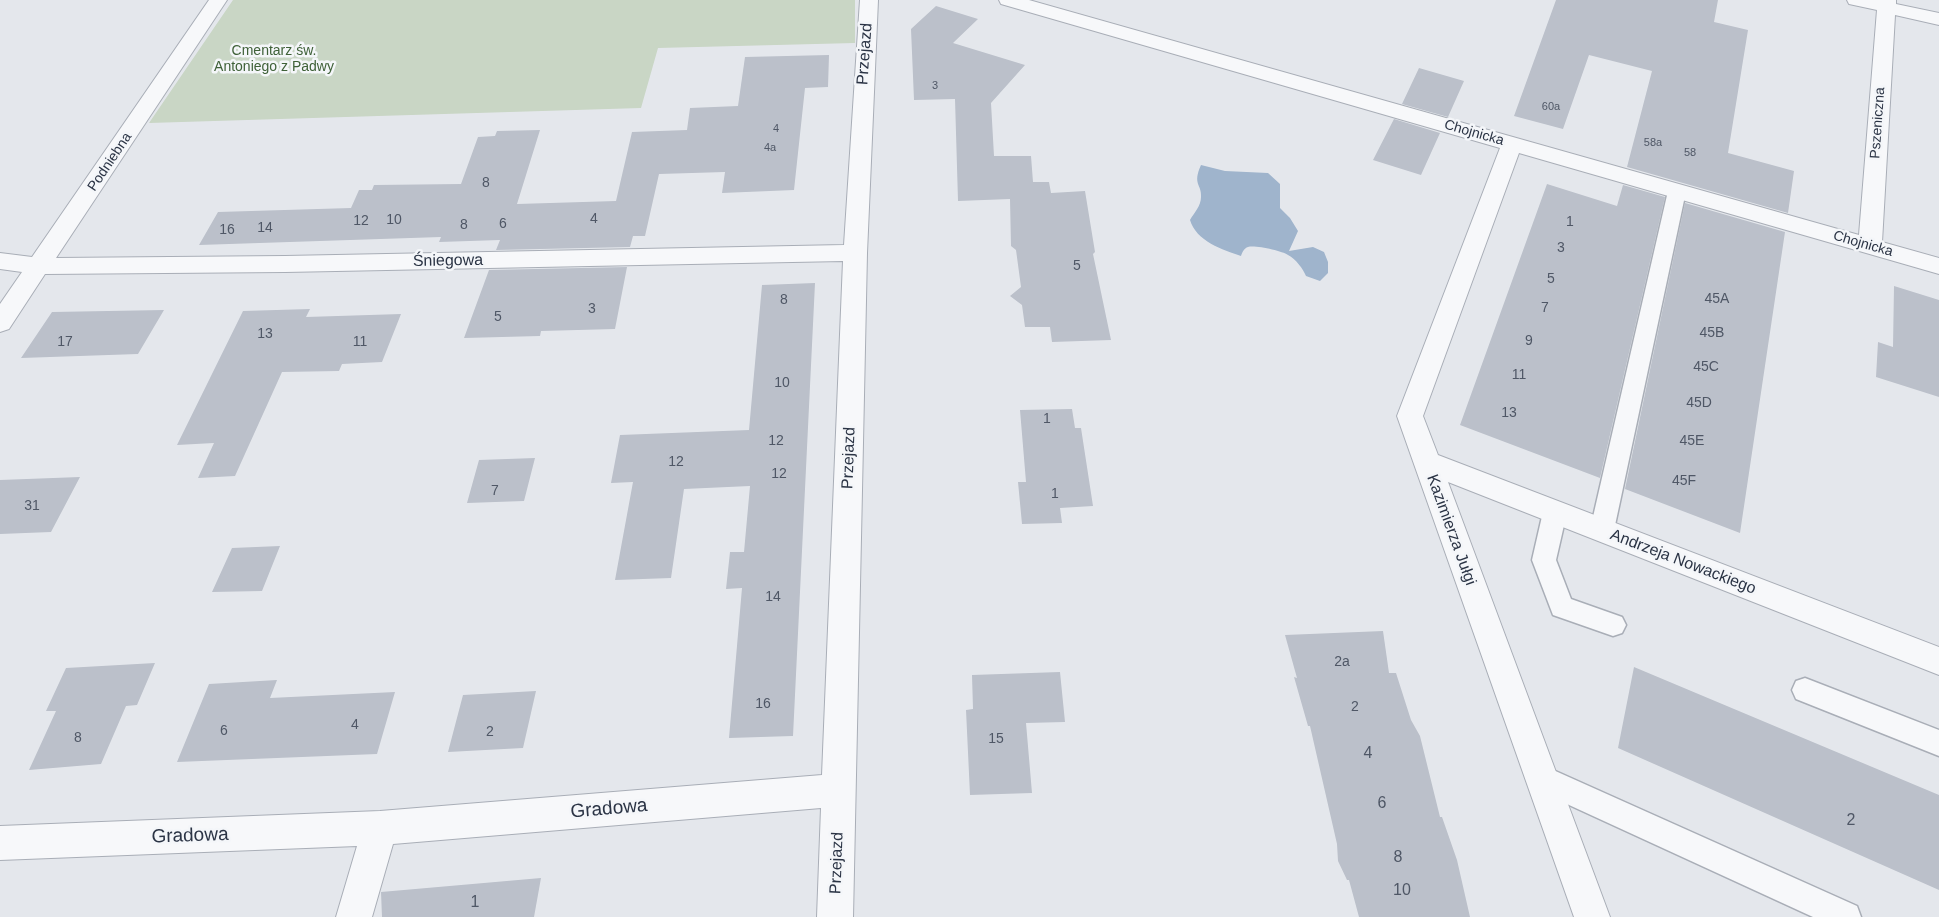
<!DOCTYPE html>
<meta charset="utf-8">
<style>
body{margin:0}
canvas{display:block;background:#e4e7ec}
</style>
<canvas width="1939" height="917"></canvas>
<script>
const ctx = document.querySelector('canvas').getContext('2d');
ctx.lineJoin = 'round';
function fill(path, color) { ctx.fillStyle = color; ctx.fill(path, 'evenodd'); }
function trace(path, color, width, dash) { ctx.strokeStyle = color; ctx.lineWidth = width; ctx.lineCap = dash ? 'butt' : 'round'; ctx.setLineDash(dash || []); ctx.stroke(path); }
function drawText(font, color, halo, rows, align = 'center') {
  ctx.font = font + ' Helvetica,sans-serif'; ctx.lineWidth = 5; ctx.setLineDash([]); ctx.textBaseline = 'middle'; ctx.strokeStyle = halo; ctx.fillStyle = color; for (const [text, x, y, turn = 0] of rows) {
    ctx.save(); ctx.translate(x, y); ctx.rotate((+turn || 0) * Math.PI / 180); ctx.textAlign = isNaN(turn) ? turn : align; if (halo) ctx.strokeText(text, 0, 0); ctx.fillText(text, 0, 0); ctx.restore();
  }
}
fill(new Path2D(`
 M 233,0 L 855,0 L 855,43 L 658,48 L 641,108 L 149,123 Z`), '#c9d6c5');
fill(new Path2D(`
 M 1201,165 L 1225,171 L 1268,173 L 1280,184 L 1280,208 L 1290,218 L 1298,231 L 1289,251 L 1313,247 L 1324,252 L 1328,262 L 1328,273 L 1320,281 L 1306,276 C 1303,269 1296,259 1288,255 C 1282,251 1256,245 1248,247 C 1244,248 1242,253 1241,256 C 1223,250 1196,241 1190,220 C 1194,213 1201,206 1201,197 C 1202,184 1192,185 1201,165 Z`), '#9fb4cc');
fill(new Path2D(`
 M 1556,0 L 1718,0 L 1714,22 L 1748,30 L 1728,153 L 1794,171 L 1788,213 L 1627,167 L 1652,71 L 1589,55 L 1563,129 L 1514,116 Z
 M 936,6 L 978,19 L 953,43 L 1025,65 L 991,103 L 994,156 L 1031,156 L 1033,182 L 1049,182 L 1051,193 L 1085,191 L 1095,252 L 1093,254 L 1111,340 L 1052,342 L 1050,327 L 1025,327 L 1022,305 L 1010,296 L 1021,287 L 1016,250 L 1011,246 L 1010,199 L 958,201 L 955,99 L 914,100 L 911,29 Z
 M 829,55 L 828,87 L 805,88 L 794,190 L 722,193 L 725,172 L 659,174 L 645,236 L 633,236 L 630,247 L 496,250 L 500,240 L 439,242 L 441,237 L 199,245 L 218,212 L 351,208 L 359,190 L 372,190 L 374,185 L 461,184 L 478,137 L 495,136 L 497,131 L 540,130 L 517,204 L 616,201 L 632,132 L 687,130 L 690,108 L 738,106 L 745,57 Z
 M 1419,68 L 1464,81 L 1448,117 L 1402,104 Z
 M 1394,119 L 1440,133 L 1421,175 L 1373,160 Z
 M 1547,184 L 1617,206 L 1623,185 L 1665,197 L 1600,478 L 1460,425 Z
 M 1685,203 L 1785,232 L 1740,533 L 1625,489 Z
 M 627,267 L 615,329 L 541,331 L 540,336 L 464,338 L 489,270 Z
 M 815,283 L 793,736 L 729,738 L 742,588 L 726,589 L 730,552 L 744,552 L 750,486 L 684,489 L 671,578 L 615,580 L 633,482 L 611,483 L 620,435 L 749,430 L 762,285 Z
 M 1894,286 L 1939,300 L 1939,397 L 1876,377 L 1878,342 L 1893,347 Z
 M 310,309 L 306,317 L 401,314 L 382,362 L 342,364 L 339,371 L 282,372 L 235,476 L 198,478 L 214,443 L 177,445 L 243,311 Z
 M 164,310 L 138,354 L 21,358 L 52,312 Z
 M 1072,409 L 1075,428 L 1081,428 L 1093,506 L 1060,508 L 1062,523 L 1022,524 L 1018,482 L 1026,482 L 1020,410 Z
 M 535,458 L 524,501 L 467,503 L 479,460 Z
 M 80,477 L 51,532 L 0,534 L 0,480 Z
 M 280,546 L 262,591 L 212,592 L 232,548 Z
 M 1383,631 L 1389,673 L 1396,673 L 1411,720 L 1420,736 L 1440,817 L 1442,817 L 1457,860 L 1470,917 L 1359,917 L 1349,880 L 1347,880 L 1338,861 L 1337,844 L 1310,726 L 1308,726 L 1294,677 L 1297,678 L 1285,635 Z
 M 155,663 L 137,705 L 126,706 L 101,764 L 29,770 L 56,711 L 46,711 L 66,668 Z
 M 1634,667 L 1939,795 L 1939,890 L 1618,748 Z
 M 1060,672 L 1065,722 L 1026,723 L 1032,793 L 970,795 L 966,710 L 973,709 L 972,675 Z
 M 277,680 L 270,698 L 395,692 L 377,754 L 177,762 L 209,684 Z
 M 536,691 L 523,748 L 448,752 L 463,695 Z
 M 541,878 L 534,917 L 382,917 L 381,892 Z`), '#bbc0ca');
const service = new Path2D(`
 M 1677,185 L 1683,187 L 1686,191 L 1614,530 L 1610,537 L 1602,540 L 1594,537 L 1590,530 L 1668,191 L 1671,187 Z
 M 1555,502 L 1563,505 L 1567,512 L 1556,560 L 1571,599 L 1622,617 L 1626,625 L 1622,633 L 1613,636 L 1553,615 L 1532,560 L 1543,512 L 1547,505 Z
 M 1805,678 L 1939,730 L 1939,756 L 1796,699 L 1792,690 L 1796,681 Z
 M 1542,765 L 1857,906 L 1861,917 L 1813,917 L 1532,788 L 1528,778 L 1532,768 Z`);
const minor = new Path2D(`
 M 209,0 L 227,0 L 56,258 L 285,256 L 844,245 L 860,0 L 878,0 L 867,253 L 853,917 L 817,917 L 821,808 L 393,844 L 372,917 L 336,917 L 357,846 L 0,860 L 0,826 L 380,811 L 822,775 L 843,261 L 285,272 L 45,274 L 9,329 L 0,332 L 0,304 L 22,272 L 0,269 L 0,253 L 32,257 Z
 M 999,0 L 1029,0 L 1859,235 L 1877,10 L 1849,4 L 1847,0 L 1896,0 L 1896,4 L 1939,13 L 1939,25 L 1895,15 L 1882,242 L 1939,258 L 1939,274 L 1519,153 L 1423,416 L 1438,455 L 1939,647 L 1939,675 L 1448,482 L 1610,917 L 1574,917 L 1397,416 L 1500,148 L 1001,4 Z`);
trace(service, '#a9aeb7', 3);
trace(minor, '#a9aeb7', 2);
fill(service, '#f7f8fa');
fill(minor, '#f7f8fa');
drawText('11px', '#4f5766', null, [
 ["3",935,86],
 ["60a",1551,107],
 ["4",776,129],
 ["58a",1653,143],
 ["4a",770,148],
 ["58",1690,153]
]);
drawText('14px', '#3f6138', '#f4f6f9', [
 ["Cmentarz św.",274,51],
 ["Antoniego z Padwy",274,67]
]);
drawText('14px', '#2b3445', '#f4f6f9', [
 ["Pszeniczna",1878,123,-86],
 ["Chojnicka",1474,133,16],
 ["Podniebna",110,162,-56],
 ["Chojnicka",1863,244,16]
]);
drawText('14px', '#4f5766', null, [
 ["8",486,183],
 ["4",594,219],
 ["10",394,220],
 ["12",361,221],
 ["1",1570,222],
 ["6",503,224],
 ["8",464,225],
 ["14",265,228],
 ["16",227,230],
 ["3",1561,248],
 ["5",1077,266],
 ["5",1551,279],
 ["45A",1717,299],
 ["8",784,300],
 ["7",1545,308],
 ["3",592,309],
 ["5",498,317],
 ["45B",1712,333],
 ["13",265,334],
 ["9",1529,341],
 ["17",65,342],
 ["11",360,342],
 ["45C",1706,367],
 ["11",1519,375],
 ["10",782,383],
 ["45D",1699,403],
 ["13",1509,413],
 ["1",1047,419],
 ["12",776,441],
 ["45E",1692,441],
 ["12",676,462],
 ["12",779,474],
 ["45F",1684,481],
 ["7",495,491],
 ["1",1055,494],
 ["31",32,506],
 ["14",773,597],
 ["2a",1342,662],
 ["16",763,704],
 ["2",1355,707],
 ["4",355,725],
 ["6",224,731],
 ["2",490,732],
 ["8",78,738],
 ["15",996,739]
]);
drawText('16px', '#2b3445', '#f4f6f9', [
 ["Przejazd",865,54,-86],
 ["Śniegowa",448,261,-1],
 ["Przejazd",849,458,-88],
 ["Kazimierza Jułgi",1451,530,70],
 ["Andrzeja Nowackiego",1683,562,21],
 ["Przejazd",837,863,-88]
]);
drawText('16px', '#4f5766', null, [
 ["4",1368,754],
 ["6",1382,804],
 ["2",1851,821],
 ["8",1398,858],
 ["10",1402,891],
 ["1",475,903]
]);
drawText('19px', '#2b3445', '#f4f6f9', [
 ["Gradowa",609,809,-5],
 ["Gradowa",190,836,-2]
]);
</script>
